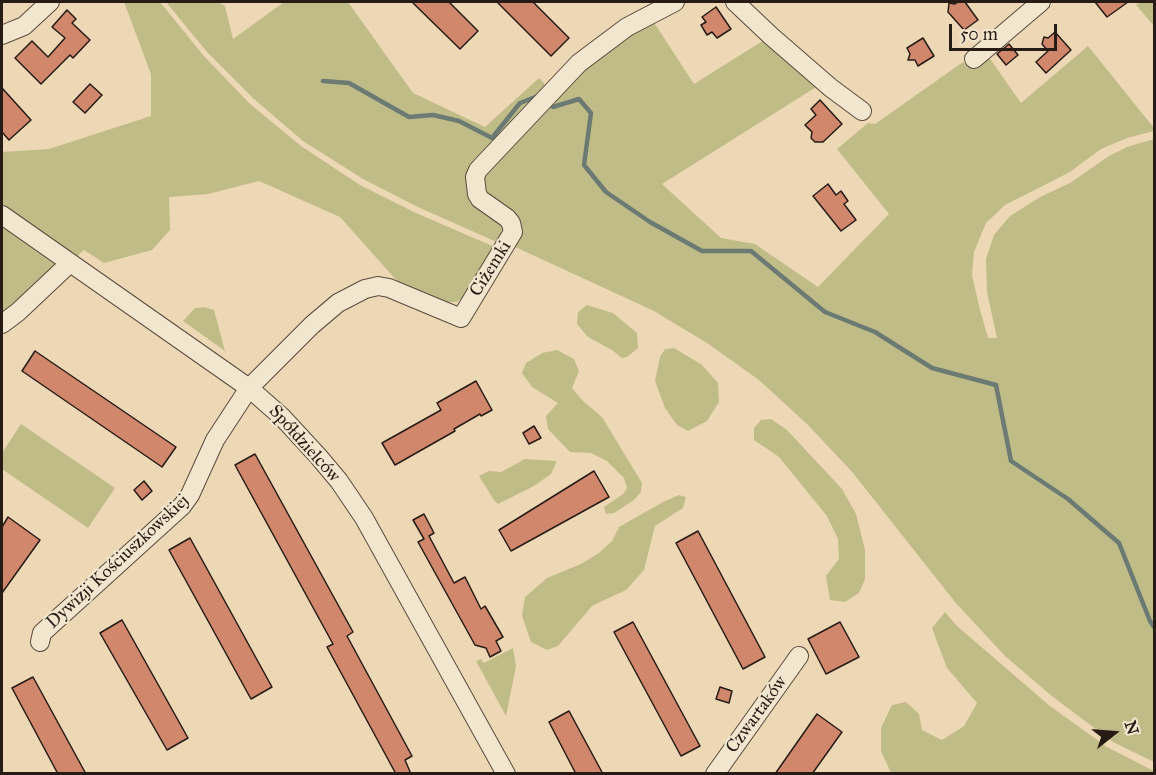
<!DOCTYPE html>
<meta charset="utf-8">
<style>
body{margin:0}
#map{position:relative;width:1156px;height:775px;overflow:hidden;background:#edd8b5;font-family:"IM FELL Great Primer",serif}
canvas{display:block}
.frame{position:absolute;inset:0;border:3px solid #271c15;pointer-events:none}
.north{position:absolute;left:1084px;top:703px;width:60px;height:60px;-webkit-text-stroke:4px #f3e6cf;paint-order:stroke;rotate:73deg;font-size:16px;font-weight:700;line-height:24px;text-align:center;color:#271c15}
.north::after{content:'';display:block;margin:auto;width:21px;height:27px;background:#271c15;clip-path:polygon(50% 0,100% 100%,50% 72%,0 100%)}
.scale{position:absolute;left:949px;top:24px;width:108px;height:27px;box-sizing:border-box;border:3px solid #271c15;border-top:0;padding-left:8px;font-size:18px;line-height:21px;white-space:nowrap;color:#271c15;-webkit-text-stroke:4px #f3e6cf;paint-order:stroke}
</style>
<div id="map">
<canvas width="1156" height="775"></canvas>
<div class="frame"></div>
<div class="north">N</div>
<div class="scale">50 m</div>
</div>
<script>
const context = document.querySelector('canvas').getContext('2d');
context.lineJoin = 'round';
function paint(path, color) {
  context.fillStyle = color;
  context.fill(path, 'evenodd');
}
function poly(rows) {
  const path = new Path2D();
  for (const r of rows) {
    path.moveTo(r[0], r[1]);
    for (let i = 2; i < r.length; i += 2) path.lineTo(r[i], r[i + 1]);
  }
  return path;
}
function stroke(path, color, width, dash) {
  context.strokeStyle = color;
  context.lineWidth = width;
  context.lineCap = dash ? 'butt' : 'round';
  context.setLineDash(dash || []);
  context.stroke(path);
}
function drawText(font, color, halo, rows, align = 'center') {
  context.font = font + ' "IM FELL Great Primer",serif';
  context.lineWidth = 4.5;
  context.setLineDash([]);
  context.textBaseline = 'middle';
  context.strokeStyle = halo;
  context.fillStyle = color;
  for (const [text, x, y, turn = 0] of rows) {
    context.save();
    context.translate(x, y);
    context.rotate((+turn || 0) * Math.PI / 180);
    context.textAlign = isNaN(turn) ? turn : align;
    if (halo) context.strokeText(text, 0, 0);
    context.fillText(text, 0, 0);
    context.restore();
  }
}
const green = poly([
 [124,2,160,2,203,55,249,103,301,146,360,185,416,213,497,248,465,297,456,302,447,302,398,282,340,217,259,181,208,194,169,197,170,230,152,250,104,263,84,250,18,312,2,324,2,152,49,149,151,116,151,74],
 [166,2,218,2,225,6,233,39,284,2,348,2,413,93,485,127,539,78,544,83,546,92,470,177,506,227,501,244,418,207,363,179,303,141,254,99,207,52],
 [1140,2,1154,2,1154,26,1136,5],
 [651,18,694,84,769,37,821,84,662,184,721,238,755,244,818,287,889,214,837,149,868,123,875,124,963,62,968,67,986,53,1021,103,1088,46,1154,128,1154,131,1127,138,1101,149,1070,172,1005,205,986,223,974,252,972,275,979,306,988,338,997,338,987,292,986,259,994,235,1010,216,1040,197,1070,183,1109,156,1127,147,1154,139,1154,762,1113,742,1053,697,1005,656,955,602,853,473,808,425,759,380,707,343,654,311,513,246,521,237,522,229,518,219,504,210,482,189,484,171,563,86],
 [587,305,613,313,637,333,638,348,627,357,622,358,612,350,588,337,577,324,578,312],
 [204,307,214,310,225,351,183,321,195,308],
 [674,348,702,365,718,383,719,402,707,421,688,431,677,425,665,408,655,381,660,357,665,349],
 [557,350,574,359,579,371,572,388,583,401,602,417,642,483,641,492,634,500,614,513,606,514,604,507,623,494,627,488,624,478,607,461,591,453,570,452,548,429,546,416,558,403,532,387,522,373,526,363,542,353],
 [771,419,787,430,842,489,856,514,865,550,865,579,859,593,845,602,830,600,826,576,839,559,838,539,827,516,779,457,754,440,754,428,761,420],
 [21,424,115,488,88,528,2,469,2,453],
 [525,459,556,461,556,463,551,474,534,486,498,504,494,500,479,476,489,471,501,472],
 [679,495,686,497,683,508,655,526,644,570,626,590,592,606,558,646,547,650,531,642,522,616,525,597,547,578,581,564,599,553,612,541,619,527,663,502],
 [945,612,957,626,1050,706,1107,747,1154,771,1154,773,891,773,881,751,881,728,892,705,906,702,919,714,922,730,942,740,964,726,977,703,947,668,932,628],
 [513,648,516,666,506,716,476,661,481,659,484,663]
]);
const stream = poly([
 [323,81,349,83,409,117,433,115,459,121,492,138,520,103,538,96,540,97],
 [546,102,553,107,579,99,591,113,584,165,606,192,650,222,702,251,751,251,825,312,875,332,932,368,996,385,1011,461,1068,499,1119,543,1150,621,1154,627]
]);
const building = poly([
 [412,2,449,2,478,31,460,49,412,2],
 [497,2,533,2,569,38,551,56,497,2],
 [958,2,965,2,978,20,964,30,948,12,949,3,955,4,958,2],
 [1095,2,1128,2,1107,17,1095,2],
 [716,7,731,29,717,38,712,32,707,35,701,25,706,22,702,17,716,7],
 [67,10,76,19,72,23,90,40,73,58,70,55,41,84,15,58,32,41,48,57,65,38,52,27,67,10],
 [1055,32,1071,50,1046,73,1036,62,1048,51,1042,44,1044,37,1048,38,1055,32],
 [923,38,934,56,918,66,915,60,908,60,910,54,907,48,923,38],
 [1009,44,1018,55,1006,65,997,54,1009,44],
 [90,84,102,95,85,113,73,102,90,84],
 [2,88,31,120,9,140,2,132,2,88],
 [820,100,842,124,823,142,815,142,811,138,812,132,805,125,816,115,811,109,820,100],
 [828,184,836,195,841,191,848,201,844,204,856,220,841,231,813,196,828,184],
 [35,351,176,447,162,467,22,371,35,351],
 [476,381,492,410,481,416,480,414,454,429,455,431,395,465,382,443,441,410,437,403,476,381],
 [534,426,541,438,529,444,523,433,534,426],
 [255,454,353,632,347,636,412,756,405,760,411,774,396,774,327,647,333,644,235,465,255,454],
 [594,471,609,497,511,551,499,530,594,471],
 [144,481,152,491,142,500,134,490,144,481],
 [424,514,434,533,429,536,454,583,465,577,481,609,485,606,503,637,496,641,501,651,490,657,486,648,475,645,418,542,424,539,413,520,424,514],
 [8,517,40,540,2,593,2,527,8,517],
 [698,531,765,657,743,669,676,543,698,531],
 [190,538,272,687,251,699,169,550,190,538],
 [122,620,188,738,167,750,100,633,122,620],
 [633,622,700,746,681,756,614,632,633,622],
 [840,622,859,657,826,674,808,639,840,622],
 [33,677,86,774,58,774,12,688,33,677],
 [720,687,732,691,729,703,716,699,720,687],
 [569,711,603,774,576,774,549,722,569,711],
 [817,714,842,732,812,774,775,774,817,714]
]);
const minor = poly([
 [735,2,771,36,831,88,862,111],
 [2,35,24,26,50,2],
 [974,59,1041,2],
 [2,215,249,388,282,417,318,456,339,481,364,518,506,774],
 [2,324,18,312,70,263],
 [40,642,42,633,182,506,190,495,215,440,249,388,312,325,338,303,365,289,378,286,389,288,461,318,513,232,511,223,507,218,480,199,477,194,475,177,478,170,579,63,627,27,675,2],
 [715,774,799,656]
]);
const streetNames = [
 ["Ciżemki",491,269,-58],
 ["Spółdzielców",304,444,48],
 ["Dywizji Kościuszkowskiej",118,562,-43],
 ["Czwartaków",757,715,-54]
];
paint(green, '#c0bc88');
stroke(stream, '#6c7a74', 4.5);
paint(building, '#d0876c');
stroke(building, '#271c15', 1.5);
stroke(minor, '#584b3d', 20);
stroke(minor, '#f3e6cf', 18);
drawText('18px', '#271c15', '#f3e6cf', streetNames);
</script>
